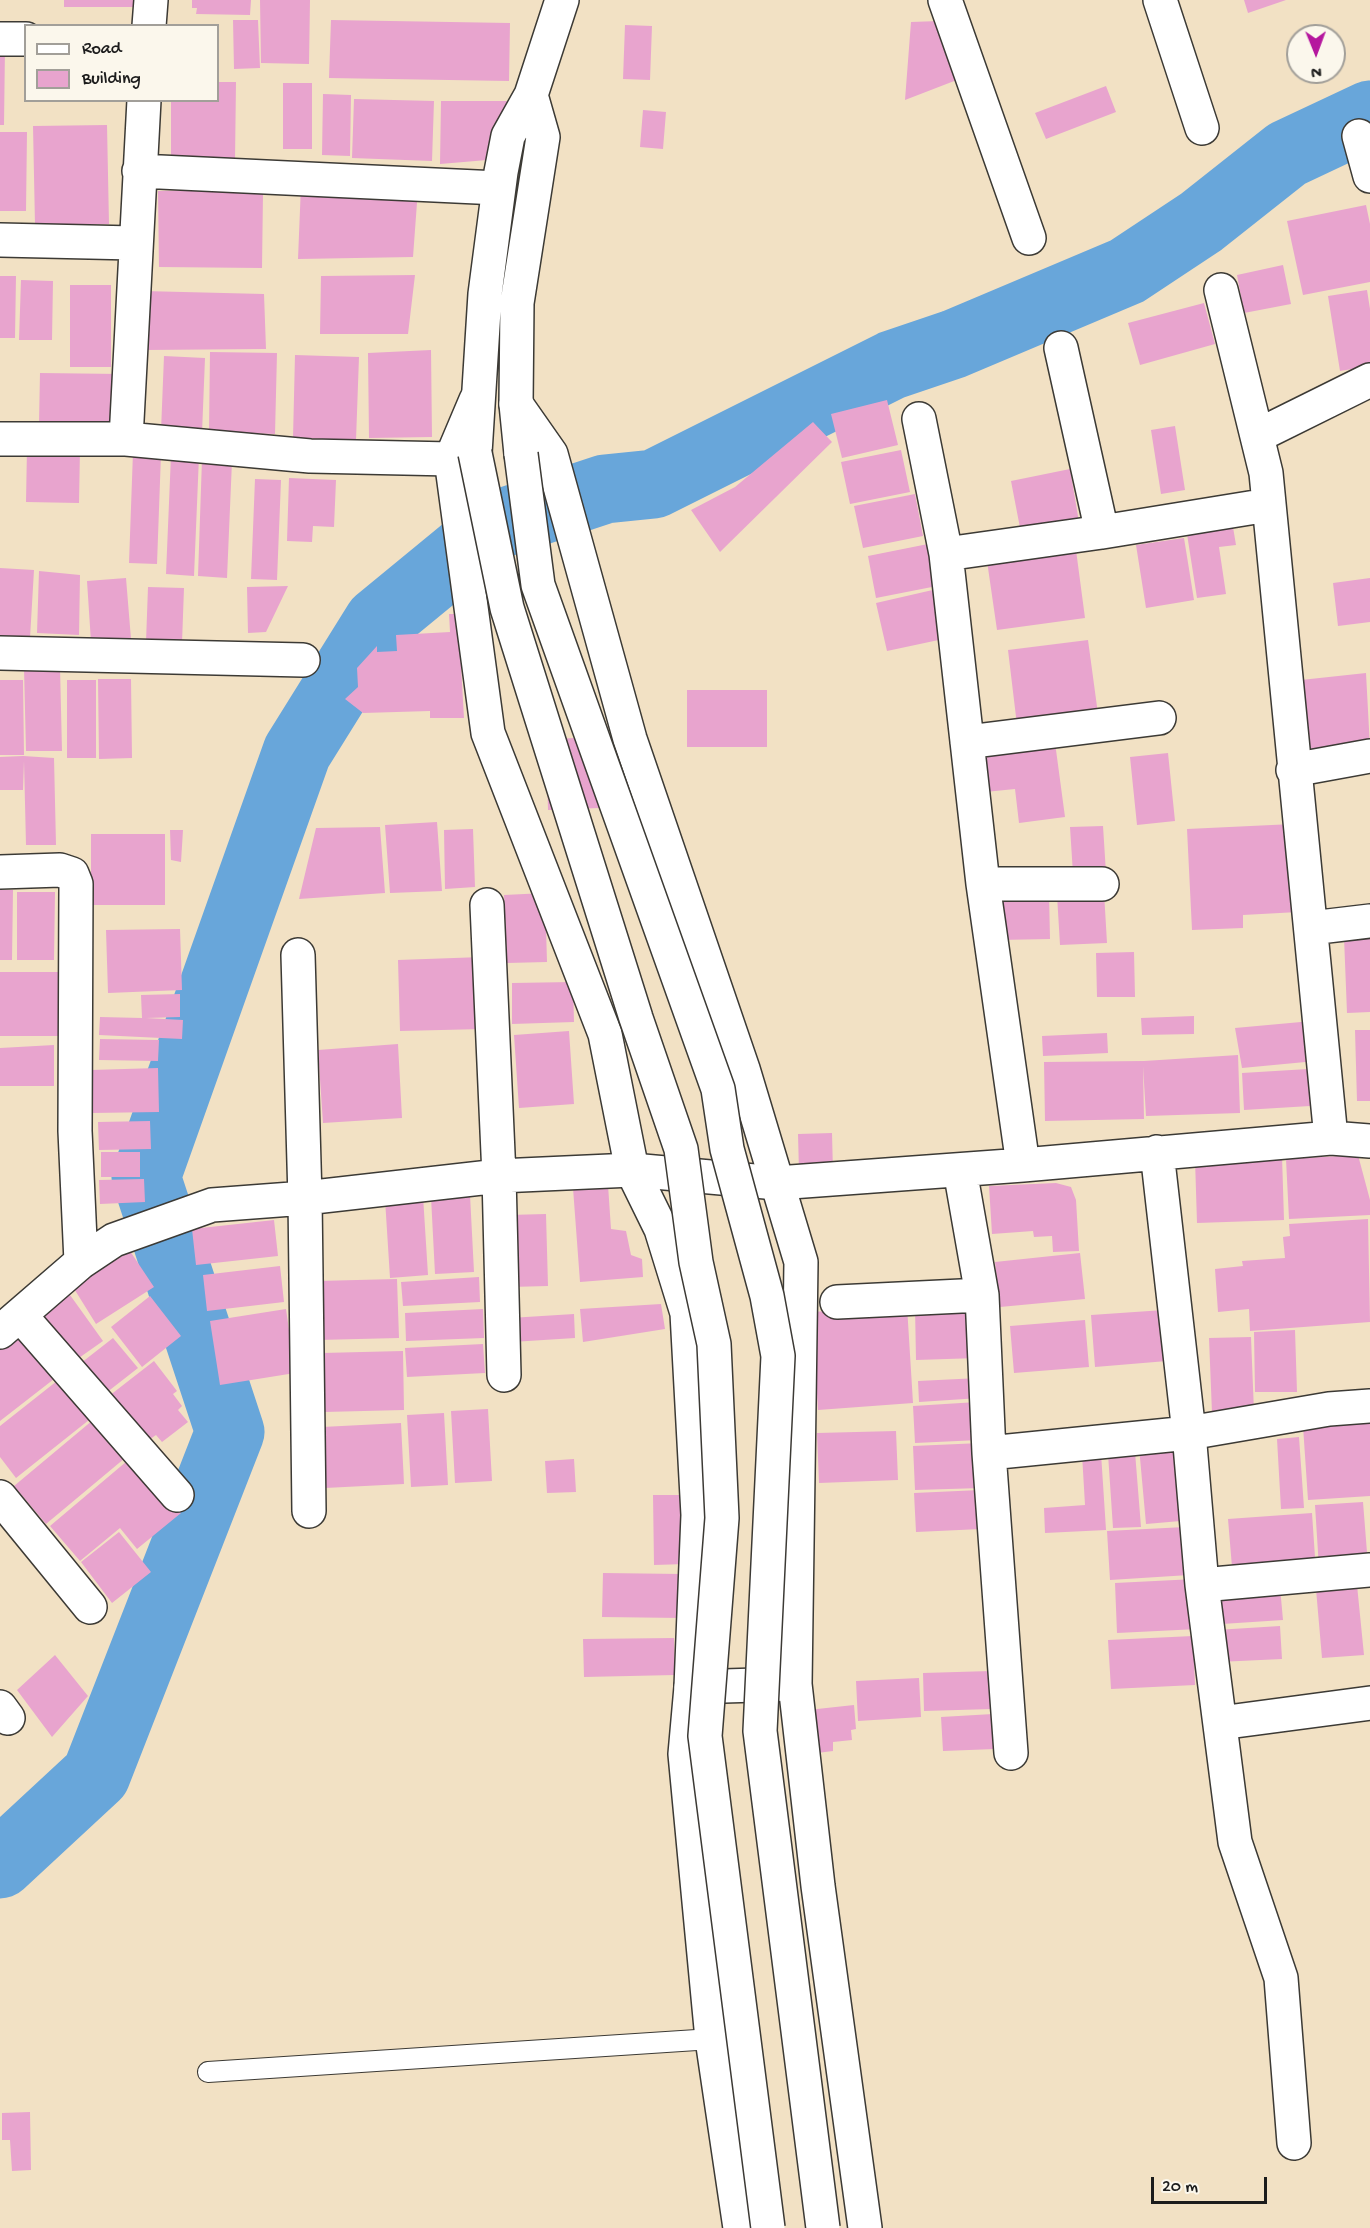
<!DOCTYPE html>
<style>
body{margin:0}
#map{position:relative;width:1370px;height:2228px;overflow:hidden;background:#f2e1c4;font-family:"Gochi Hand",sans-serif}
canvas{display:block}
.legend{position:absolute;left:24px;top:24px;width:195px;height:78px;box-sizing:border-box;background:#fbf7ec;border:2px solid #a29f99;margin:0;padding:8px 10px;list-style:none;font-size:18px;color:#1c1c1c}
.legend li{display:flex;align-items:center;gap:12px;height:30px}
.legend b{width:30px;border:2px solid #a29f99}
.north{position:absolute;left:1286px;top:24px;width:60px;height:60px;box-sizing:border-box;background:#fbf7ec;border:2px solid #a29f99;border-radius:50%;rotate:179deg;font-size:16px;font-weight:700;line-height:24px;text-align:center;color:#1c1c1c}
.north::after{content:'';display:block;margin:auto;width:21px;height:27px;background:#b5179e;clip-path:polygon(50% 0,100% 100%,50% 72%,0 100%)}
.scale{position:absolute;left:1151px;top:2177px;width:116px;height:27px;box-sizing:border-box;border:3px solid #1c1c1c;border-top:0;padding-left:8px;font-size:18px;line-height:21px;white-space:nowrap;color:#1c1c1c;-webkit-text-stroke:4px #fbf7ec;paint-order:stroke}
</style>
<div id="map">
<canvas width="1370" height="2228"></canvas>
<ul class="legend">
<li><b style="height:8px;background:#fff"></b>Road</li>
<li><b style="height:16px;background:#e8a4ce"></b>Building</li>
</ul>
<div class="north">N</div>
<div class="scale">20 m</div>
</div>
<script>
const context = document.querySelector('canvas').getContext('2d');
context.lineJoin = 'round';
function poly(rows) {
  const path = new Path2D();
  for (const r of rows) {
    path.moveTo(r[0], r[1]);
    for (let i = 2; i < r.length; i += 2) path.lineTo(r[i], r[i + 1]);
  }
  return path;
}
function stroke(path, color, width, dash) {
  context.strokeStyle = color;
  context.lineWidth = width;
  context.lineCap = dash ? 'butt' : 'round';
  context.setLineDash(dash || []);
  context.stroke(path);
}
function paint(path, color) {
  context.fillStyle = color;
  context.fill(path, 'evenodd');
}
const river = poly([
 [0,1864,96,1775,230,1432,146,1177,297,752,378,622,496,525,605,489,654,484,892,365,954,344,1127,271,1201,222,1287,154,1370,115]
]);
const building = poly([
 [64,0,144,0,144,7,64,7],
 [192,0,251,0,250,15,196,14,197,8,192,8],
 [260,0,310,0,309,64,261,63],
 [1244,0,1286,0,1248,13],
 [233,20,258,20,260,68,234,69],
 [331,20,510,23,509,81,329,78],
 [939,21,962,78,905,100,911,22],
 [625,25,652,26,650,80,623,79],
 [0,46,5,47,4,125,0,125],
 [218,82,236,82,235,160,171,159,171,100,218,100],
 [283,83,312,83,312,149,283,149],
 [1106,86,1116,112,1046,139,1035,113],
 [323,94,351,95,350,156,322,155],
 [354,99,434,101,432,161,352,158],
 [441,101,507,101,499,159,440,164],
 [643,110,666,112,663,149,640,147],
 [107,125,109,224,35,225,33,126],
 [0,132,27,132,26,211,0,211],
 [301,185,418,189,413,257,298,259],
 [201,190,263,193,262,268,159,267,158,191],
 [1366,205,1370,224,1370,282,1303,295,1287,221],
 [1283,265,1291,304,1244,313,1237,275],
 [415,275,408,334,320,334,321,276],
 [0,276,16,276,15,338,0,338],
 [21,280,53,281,52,340,19,340],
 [70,285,111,285,111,367,70,367],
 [1367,290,1370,309,1370,366,1340,371,1328,296],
 [143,291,264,294,266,349,145,350],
 [1204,303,1215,344,1140,365,1128,323],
 [431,350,432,437,369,438,368,353],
 [210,352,277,353,275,434,209,432],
 [295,355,359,357,356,440,293,438],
 [164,356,205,358,202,433,161,431],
 [40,373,121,374,119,426,39,424],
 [887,400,898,445,842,458,831,414],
 [813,422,832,442,720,552,691,510,735,487],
 [1175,426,1185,490,1161,494,1151,430],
 [27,448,80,449,79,503,26,502],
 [901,450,910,492,850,504,841,462],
 [133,452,161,454,157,564,129,563],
 [171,455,199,456,194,576,166,574],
 [202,459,232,461,227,578,198,576],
 [1070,469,1079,522,1021,533,1011,481],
 [289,478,336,480,334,527,313,526,312,542,287,541],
 [255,479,281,480,277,580,251,579],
 [915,494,923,536,863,548,854,506],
 [1233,527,1236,545,1219,547,1226,594,1197,598,1187,534],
 [1184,538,1194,600,1146,608,1136,545],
 [928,544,937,586,876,598,868,556],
 [1076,550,1085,618,997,630,987,561],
 [0,568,34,570,30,638,0,636],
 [39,571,80,575,79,635,37,633],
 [126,578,131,639,91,642,87,581],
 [1370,578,1370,622,1338,626,1333,583],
 [288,586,266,632,248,633,247,587],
 [148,587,184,588,182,643,146,642],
 [937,589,948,638,887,651,876,603],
 [449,614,458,614,464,718,430,718,430,711,363,713,345,699,358,687,357,668,377,646,377,652,397,651,396,635,450,632],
 [1088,640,1098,714,1017,725,1008,650],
 [60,667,62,751,26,751,24,668],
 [1366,673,1370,748,1309,754,1301,680],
 [98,679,131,679,132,758,99,759],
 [0,680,23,680,24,755,0,755],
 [67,680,96,680,96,758,67,758],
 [687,690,767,690,767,747,687,747],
 [1054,735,1065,817,1019,823,1015,789,985,792,979,745],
 [607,737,624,807,548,810,546,739],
 [1168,753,1175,821,1137,825,1130,757],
 [23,756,54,758,56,845,26,845,24,761,23,790,0,790,0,757],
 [437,822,442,891,390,893,385,825],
 [1293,824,1298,912,1243,915,1243,928,1192,930,1187,829],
 [1103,826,1106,873,1073,874,1070,827],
 [380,827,385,893,299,899,316,828],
 [473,829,475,887,445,889,444,830],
 [170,830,183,830,181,862,171,860],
 [91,834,165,834,165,905,91,905],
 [0,890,13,890,12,960,0,960],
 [17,892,55,892,54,960,17,960],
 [1104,892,1107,943,1060,945,1057,895],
 [545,893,547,962,507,963,504,895],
 [1049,893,1050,939,999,940,998,894],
 [180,929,182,990,108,993,106,930],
 [1370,934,1370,1012,1347,1013,1344,937],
 [1134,952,1135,997,1097,997,1096,953],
 [482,957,483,1029,400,1031,398,960],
 [0,972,60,972,60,1036,0,1036],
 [573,982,574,1022,512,1024,512,983],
 [180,994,180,1017,146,1018,183,1020,182,1039,99,1035,100,1017,142,1018,141,995],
 [1194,1016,1194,1034,1142,1035,1141,1018],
 [1312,1021,1316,1061,1242,1068,1235,1028],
 [1355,1030,1370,1030,1370,1101,1357,1101],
 [569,1031,574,1104,519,1108,514,1035],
 [1107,1033,1108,1053,1043,1056,1042,1036],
 [100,1039,159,1040,158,1061,99,1060],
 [398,1044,402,1118,323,1123,318,1050],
 [54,1045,54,1086,0,1086,0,1048],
 [1238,1055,1240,1113,1146,1116,1143,1066,1144,1119,1045,1121,1044,1062,1144,1061],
 [158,1068,159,1112,92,1113,91,1070],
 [1308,1069,1310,1106,1244,1110,1242,1073],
 [150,1121,151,1149,99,1150,98,1122],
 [832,1133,833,1172,799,1172,798,1134],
 [101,1152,140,1152,140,1177,101,1177],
 [1358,1155,1370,1200,1370,1215,1289,1219,1286,1159],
 [1282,1156,1284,1220,1197,1223,1195,1159],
 [144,1179,145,1202,100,1204,99,1180],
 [1056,1183,1071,1187,1076,1200,1079,1251,1053,1252,1052,1236,1034,1237,1033,1231,992,1234,989,1186],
 [608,1185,611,1229,626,1231,631,1255,642,1259,643,1277,580,1282,573,1188],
 [470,1195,474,1272,435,1274,431,1197],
 [423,1196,428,1275,390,1278,385,1199],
 [546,1214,548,1286,510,1287,508,1215],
 [1368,1219,1370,1322,1250,1331,1249,1309,1218,1312,1215,1269,1243,1266,1242,1261,1285,1258,1283,1237,1290,1236,1289,1224],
 [274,1220,278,1256,196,1265,192,1229],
 [130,1251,154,1287,96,1324,73,1287],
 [1080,1253,1085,1299,1000,1307,995,1262],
 [280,1266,284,1302,207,1311,203,1275],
 [479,1277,480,1302,403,1306,401,1282],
 [397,1279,399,1338,318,1340,317,1281],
 [70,1295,103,1341,76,1360,43,1314],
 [150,1296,181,1336,142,1367,111,1327],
 [661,1304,665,1329,583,1342,580,1309],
 [907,1306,913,1403,818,1410,812,1312],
 [977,1306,978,1358,916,1360,915,1307],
 [286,1309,295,1373,220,1385,210,1321],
 [483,1309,484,1338,406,1341,405,1313],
 [1164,1310,1167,1361,1095,1367,1091,1315],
 [574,1314,575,1338,512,1342,510,1318],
 [1085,1320,1089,1367,1014,1373,1010,1326],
 [1295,1330,1297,1392,1255,1392,1254,1332],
 [17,1332,54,1379,0,1421,0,1346],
 [1251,1337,1254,1412,1212,1413,1209,1338],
 [113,1338,138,1368,106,1393,81,1363],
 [483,1344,485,1373,407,1377,405,1348],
 [403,1351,404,1410,324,1412,322,1353],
 [154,1361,177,1391,173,1394,182,1406,178,1410,188,1422,162,1442,156,1435,146,1442,109,1396],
 [62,1377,94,1416,16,1478,0,1457,0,1426],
 [979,1378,980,1398,919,1402,918,1381],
 [977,1402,979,1440,915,1443,913,1406],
 [488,1409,492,1481,455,1483,451,1411],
 [444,1413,448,1485,411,1487,407,1415],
 [99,1415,131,1453,46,1524,14,1486],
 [1370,1422,1370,1496,1308,1500,1303,1426],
 [401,1423,404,1484,325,1488,322,1427],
 [896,1431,898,1480,819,1483,817,1433],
 [1299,1437,1304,1508,1281,1509,1277,1439],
 [981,1443,982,1488,915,1490,913,1446],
 [1185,1443,1192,1520,1146,1524,1139,1447],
 [1135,1452,1141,1527,1113,1528,1108,1454],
 [1101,1453,1106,1530,1045,1533,1044,1508,1085,1505,1082,1454],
 [133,1456,181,1513,137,1549,120,1528,80,1561,50,1526],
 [574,1459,576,1492,547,1493,545,1461],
 [980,1490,981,1529,916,1532,914,1493],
 [653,1495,684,1495,686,1564,654,1565],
 [1363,1502,1368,1565,1319,1568,1315,1505],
 [1312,1513,1316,1572,1233,1579,1228,1519],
 [1185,1527,1189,1575,1110,1580,1107,1531],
 [119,1532,151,1572,112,1603,81,1562],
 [603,1573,682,1574,682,1618,602,1617],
 [1195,1579,1198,1629,1117,1633,1115,1583],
 [1357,1585,1364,1655,1322,1658,1316,1589],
 [1280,1587,1283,1620,1222,1624,1219,1592],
 [1280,1626,1282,1659,1218,1662,1216,1630],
 [1193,1636,1195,1685,1111,1689,1108,1640],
 [674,1638,675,1675,584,1677,583,1639],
 [55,1655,88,1696,52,1737,17,1690],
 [991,1671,992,1709,924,1711,923,1673],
 [919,1678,921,1717,858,1721,856,1681],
 [854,1705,856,1729,851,1730,852,1740,833,1742,833,1751,817,1753,808,1710],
 [993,1714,995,1749,943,1751,941,1717],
 [30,2112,31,2170,12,2171,10,2140,2,2140,2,2113]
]);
const service = poly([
 [208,2072,712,2039]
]);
const minor = poly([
 [945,0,1029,238],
 [1160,0,1202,128],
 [149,26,151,0],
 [0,39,26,39],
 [1359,136,1370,176],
 [139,171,498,188],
 [0,240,134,243],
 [1221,290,1266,473,1331,1138],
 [1061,348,1102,532,1268,505],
 [919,419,946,554,983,884,1023,1165],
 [1259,435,1370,380],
 [0,439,126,439,310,456,451,459],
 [126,439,144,100],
 [946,554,1102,532],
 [0,653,303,660],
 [967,742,1159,718],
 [1293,770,1370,756],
 [0,872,60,870,72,874,76,884,75,1131,81,1262],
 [983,884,1102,884],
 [487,905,499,1176,504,1375],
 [1311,928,1370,921],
 [298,955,305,1198,309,1511],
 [1157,1152,1189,1433,1202,1585,1235,1842,1281,1978,1294,2143],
 [960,1170,982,1295,989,1453,1011,1753],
 [837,1302,982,1295],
 [20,1315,177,1495],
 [0,1332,81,1262,114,1240,212,1205,305,1198,499,1176,632,1170,777,1183,1023,1165,1331,1138,1370,1141],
 [989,1453,1189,1433,1329,1409,1370,1406],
 [0,1497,90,1607],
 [1202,1585,1370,1570],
 [691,1687,790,1684],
 [0,1707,8,1718],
 [1220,1723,1370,1703]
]);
const tertiary = poly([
 [476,400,451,459,488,733,605,1034,632,1170,661,1229,687,1313,698,1515,691,1687,685,1754,712,2039,740,2228],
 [516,404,551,454,630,739,743,1069,801,1262,795,1684,818,1886,865,2228]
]);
const secondary = poly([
 [475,453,485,294,501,172,508,136,531,95,562,0],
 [521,454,516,404,517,303,543,137,531,95]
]);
const secondaryBridge = poly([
 [475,453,507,608,636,1018,681,1149,696,1262,714,1344,722,1518,705,1736,768,2228],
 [521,454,538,585,718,1089,727,1149,767,1296,778,1356,760,1731,823,2228]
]);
stroke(river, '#68a6da', 69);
paint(building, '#e8a4ce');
stroke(service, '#3c3a35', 22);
stroke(minor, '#3c3a35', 36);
stroke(tertiary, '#3c3a35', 36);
stroke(secondary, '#3c3a35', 36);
stroke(service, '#fff', 20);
stroke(minor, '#fff', 33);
stroke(tertiary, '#fff', 33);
stroke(secondary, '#fff', 33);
stroke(secondaryBridge, '#3c3a35', 36, []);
stroke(secondaryBridge, '#fff', 33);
</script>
